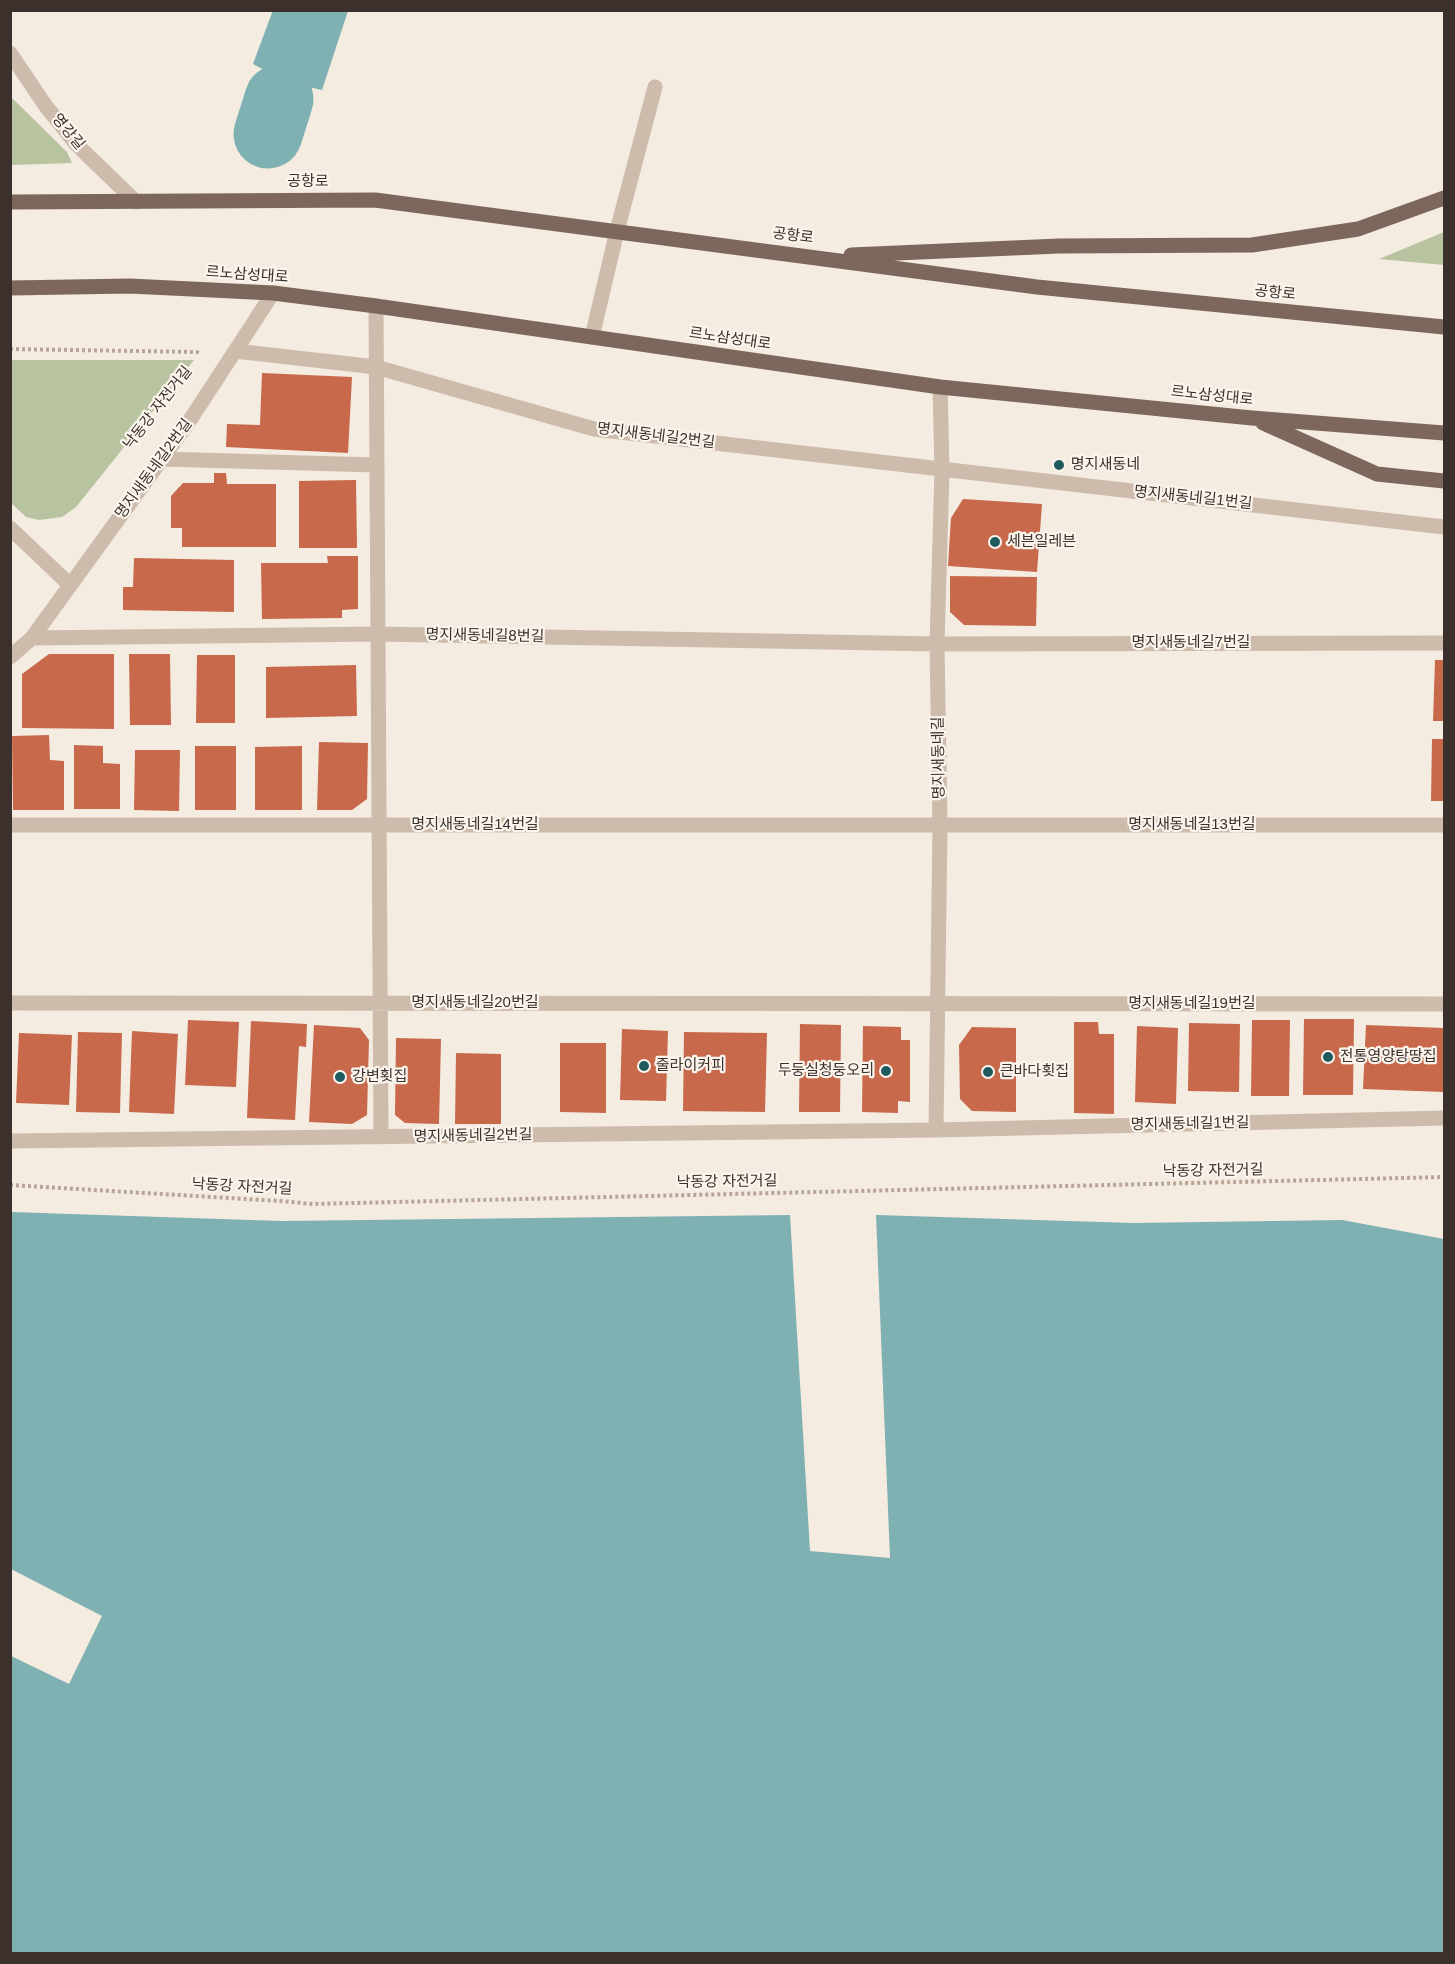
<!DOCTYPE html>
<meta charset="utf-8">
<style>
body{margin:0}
#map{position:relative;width:1455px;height:1964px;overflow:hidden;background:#f4ebe1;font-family:Helvetica,sans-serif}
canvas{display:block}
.frame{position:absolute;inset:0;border:12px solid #3b302b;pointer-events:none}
</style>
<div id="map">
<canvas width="1455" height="1964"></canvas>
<div class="frame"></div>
</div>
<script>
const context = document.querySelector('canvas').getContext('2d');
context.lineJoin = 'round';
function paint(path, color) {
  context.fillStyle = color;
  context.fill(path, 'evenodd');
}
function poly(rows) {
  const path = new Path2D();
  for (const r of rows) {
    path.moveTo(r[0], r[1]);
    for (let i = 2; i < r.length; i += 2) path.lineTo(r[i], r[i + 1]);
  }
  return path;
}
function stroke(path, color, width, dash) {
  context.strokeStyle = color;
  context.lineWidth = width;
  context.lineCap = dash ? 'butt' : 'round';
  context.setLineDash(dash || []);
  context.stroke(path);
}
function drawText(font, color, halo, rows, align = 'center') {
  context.font = font + ' Helvetica,"Noto Sans KR",sans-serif';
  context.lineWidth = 4.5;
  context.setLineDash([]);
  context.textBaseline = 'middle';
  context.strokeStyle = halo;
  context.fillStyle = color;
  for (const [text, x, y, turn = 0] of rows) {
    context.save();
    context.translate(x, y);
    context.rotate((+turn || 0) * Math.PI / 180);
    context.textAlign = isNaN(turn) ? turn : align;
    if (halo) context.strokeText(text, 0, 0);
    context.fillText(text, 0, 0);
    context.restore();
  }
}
const green = poly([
 [11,97,67,152,72,163,11,165],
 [1444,232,1444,265,1379,259],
 [11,360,194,360,76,507,62,517,39,520,26,517,11,503]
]);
const water = poly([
 [273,10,348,11,322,90,287,82,253,64],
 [11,1212,281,1221,790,1215,810,1551,890,1558,876,1215,1134,1223,1342,1220,1444,1239,1444,1953,11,1953,11,1656,69,1684,102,1616,11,1569]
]);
const river = poly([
 [268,134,279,99]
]);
const building = poly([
 [262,373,352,377,348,453,226,447,227,424,260,425],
 [214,473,226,473,227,484,276,484,276,547,182,547,182,528,171,528,171,496,183,483,214,483],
 [356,480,357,548,299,548,299,481],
 [963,499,1042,504,1037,572,948,566,951,518],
 [327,556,358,556,358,609,342,610,342,618,262,619,261,563,328,563],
 [134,558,234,560,234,612,123,610,123,587,133,587],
 [950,576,1037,577,1036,626,964,625,950,612],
 [49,654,114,654,114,729,22,728,22,674],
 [129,654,170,654,171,725,130,725],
 [197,655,235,655,235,723,196,723],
 [1435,660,1444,660,1444,721,1433,721],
 [356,665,357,716,266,718,266,667],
 [49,735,50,760,64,761,64,810,13,810,12,736],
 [1432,739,1444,739,1444,801,1431,801],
 [319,742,368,743,367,799,352,810,317,810],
 [74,745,103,746,103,763,120,764,120,809,74,809],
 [195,746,236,746,236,810,195,810],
 [302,746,302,810,255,810,255,747],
 [135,750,180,750,179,811,134,810],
 [1304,1019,1354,1019,1353,1095,1303,1095],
 [188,1020,239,1022,236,1087,185,1085],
 [1252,1020,1290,1020,1289,1096,1251,1096],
 [251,1021,307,1024,306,1047,299,1046,295,1120,247,1118],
 [1074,1022,1098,1022,1099,1034,1114,1034,1114,1114,1074,1113],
 [1189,1023,1240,1024,1239,1092,1188,1091],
 [800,1024,841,1025,840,1112,799,1112],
 [314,1025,360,1028,369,1040,367,1115,352,1124,309,1122],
 [1366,1025,1444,1028,1444,1092,1363,1089],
 [863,1026,901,1027,901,1040,910,1040,910,1102,898,1101,898,1113,862,1112],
 [1137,1026,1178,1028,1176,1104,1135,1102],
 [972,1027,1016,1028,1016,1112,972,1111,960,1099,959,1045],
 [622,1029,668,1031,666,1101,620,1100],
 [132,1031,178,1034,174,1114,129,1112],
 [78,1032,122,1033,120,1113,76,1112],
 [684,1032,767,1033,765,1112,683,1111],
 [19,1033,72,1035,69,1105,16,1103],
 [396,1038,441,1039,439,1124,405,1123,395,1115],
 [560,1043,606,1043,606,1113,560,1112],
 [456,1053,501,1054,501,1124,455,1124]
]);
const path = poly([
 [10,349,197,352,201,355],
 [10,1185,280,1201,313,1204,1444,1177]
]);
const minor = poly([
 [10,53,45,105,76,144,136,202],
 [376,306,381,1137],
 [592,337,617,231,655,87],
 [235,351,376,367,594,429,1444,527],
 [161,459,377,465],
 [10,528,69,584],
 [32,638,377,634,937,644,1444,643],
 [10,657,32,638,190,420,273,293],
 [10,825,1444,825],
 [10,1003,1444,1004],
 [936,1130,940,825,937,644,942,470,940,387],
 [10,1141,936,1130,1444,1118]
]);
const major = poly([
 [10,202,375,200,1037,287,1444,327],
 [851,255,1059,246,1252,245,1358,229,1444,198],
 [10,288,130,286,273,293,376,306,940,387,1252,418,1444,433],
 [1263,423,1377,474,1444,481]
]);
const markers = [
 [1059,465,6,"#1f5a5e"],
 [995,542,6,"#1f5a5e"],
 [1328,1057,6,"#1f5a5e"],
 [644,1066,6,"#1f5a5e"],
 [886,1071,6,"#1f5a5e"],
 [988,1072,6,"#1f5a5e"],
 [340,1077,6,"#1f5a5e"]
];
const streetNames = [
 ["영강길",68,132,50],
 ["공항로",308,182],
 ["공항로",793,236,7],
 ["르노삼성대로",247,275,4],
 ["공항로",1275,293,6],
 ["르노삼성대로",730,339,8],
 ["르노삼성대로",1212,396,6],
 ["낙동강 자전거길",158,408,-52],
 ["명지새동네길2번길",656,436,7],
 ["명지새동네길2번길",154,469,-54],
 ["명지새동네길1번길",1193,498,6],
 ["명지새동네길8번길",485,636,1],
 ["명지새동네길7번길",1191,643],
 ["명지새동네길",939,758,-91],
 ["명지새동네길14번길",475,825],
 ["명지새동네길13번길",1192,825],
 ["명지새동네길20번길",475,1003],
 ["명지새동네길19번길",1192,1004],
 ["명지새동네길1번길",1190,1124,-1],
 ["명지새동네길2번길",473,1136,-1],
 ["낙동강 자전거길",1213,1171,-1],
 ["낙동강 자전거길",727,1182,-1],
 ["낙동강 자전거길",242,1187,3]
];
const poiNames = [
 ["명지새동네",1071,465],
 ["세븐일레븐",1007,542],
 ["전통영양탕땅집",1340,1057],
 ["줄라이커피",656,1066],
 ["두둥실청둥오리",874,1071,"right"],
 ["큰바다횟집",1000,1072],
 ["강변횟집",352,1077]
];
paint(green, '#b8c4a0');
paint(water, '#7fb0b2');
stroke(river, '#7fb0b2', 69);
paint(building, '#c8694b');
stroke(path, '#b9a596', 4, [3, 3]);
stroke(minor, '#cdbbac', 15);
stroke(major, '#7d675c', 15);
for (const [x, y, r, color] of markers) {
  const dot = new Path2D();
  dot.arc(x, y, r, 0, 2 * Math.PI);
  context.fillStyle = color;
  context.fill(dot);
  stroke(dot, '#fbf5ee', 2);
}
drawText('15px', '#3b302b', '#fbf5ee', streetNames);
drawText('15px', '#3b302b', '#fbf5ee', poiNames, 'left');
</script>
